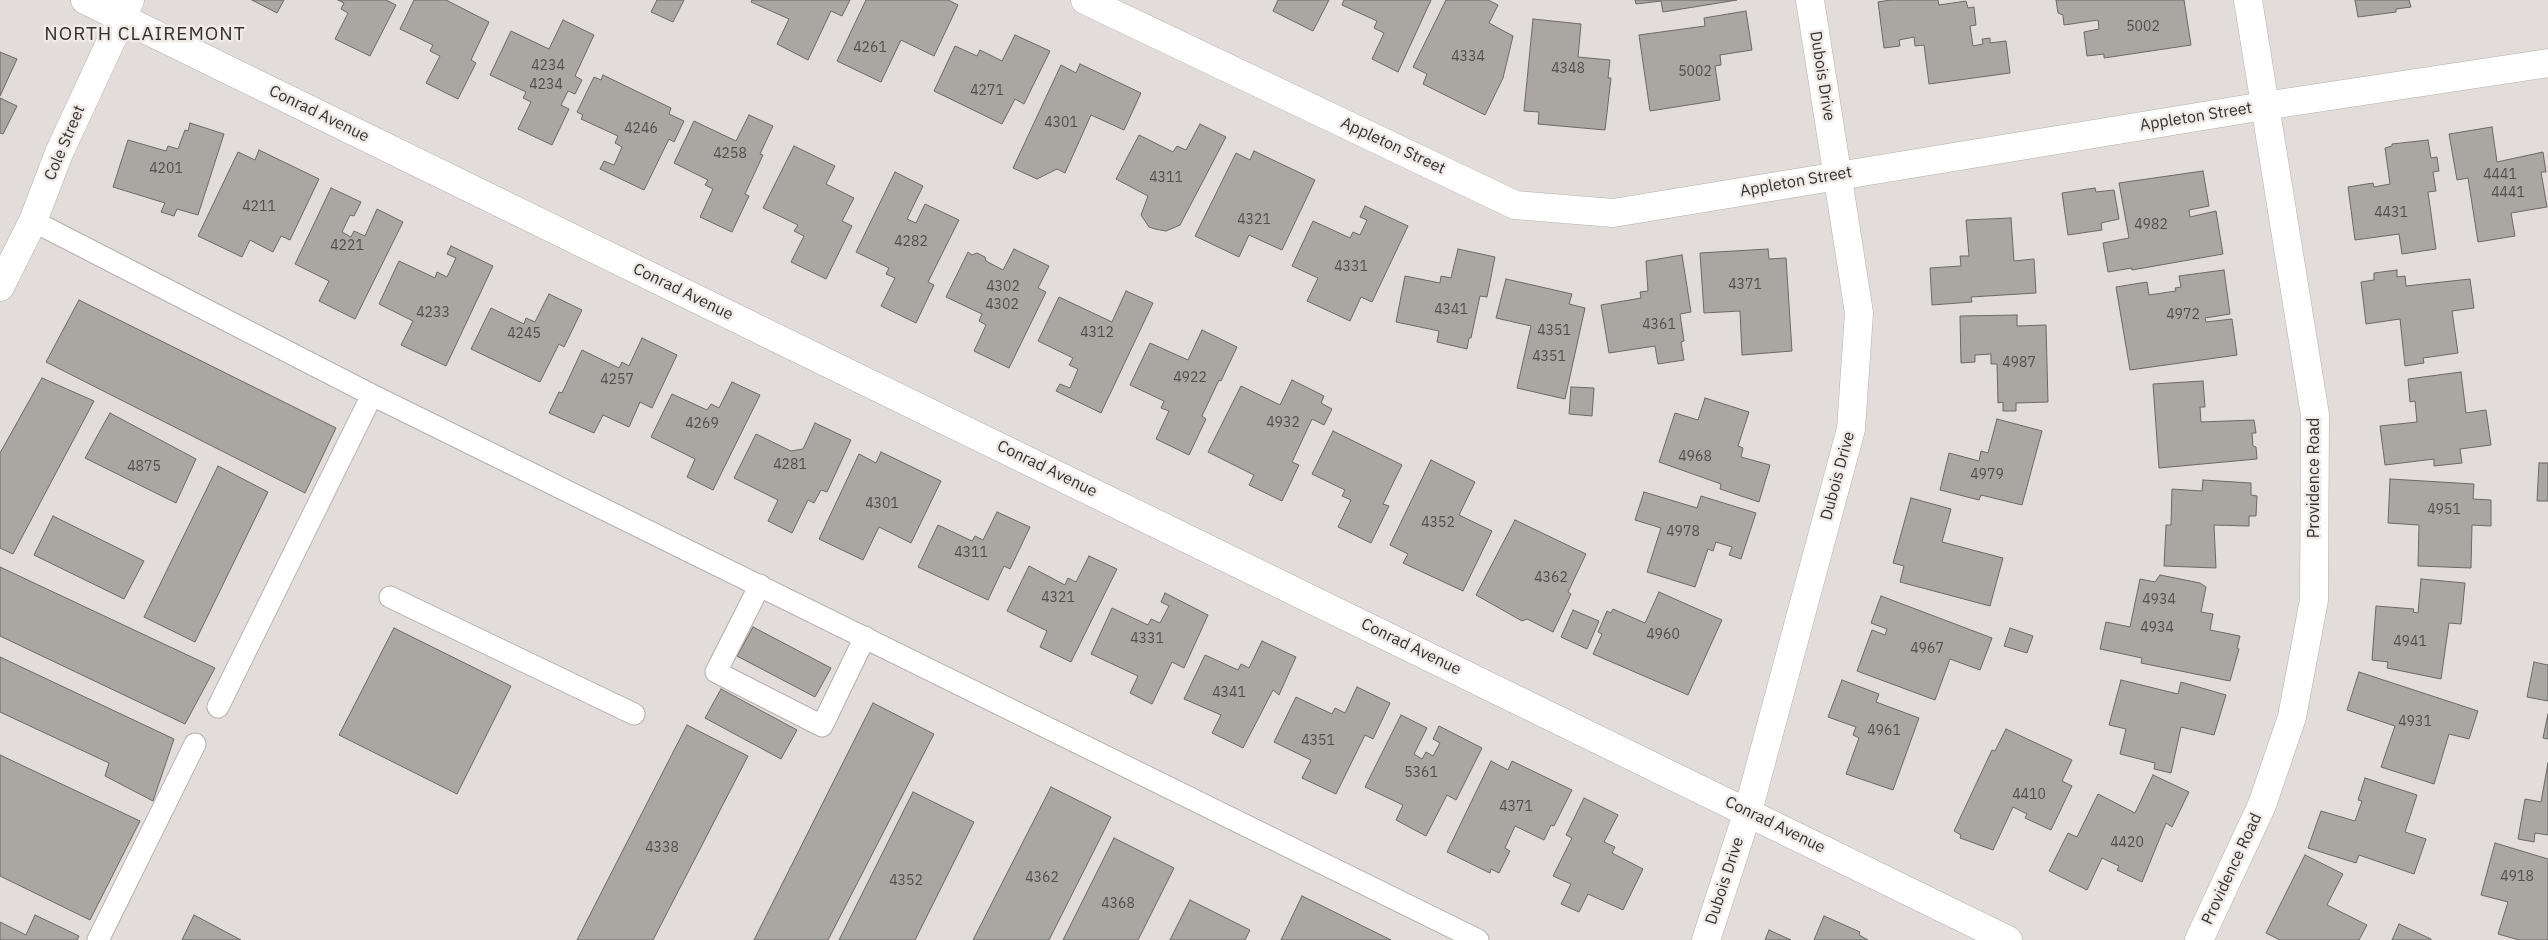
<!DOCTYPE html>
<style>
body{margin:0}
canvas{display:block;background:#e2ddda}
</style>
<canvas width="2548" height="940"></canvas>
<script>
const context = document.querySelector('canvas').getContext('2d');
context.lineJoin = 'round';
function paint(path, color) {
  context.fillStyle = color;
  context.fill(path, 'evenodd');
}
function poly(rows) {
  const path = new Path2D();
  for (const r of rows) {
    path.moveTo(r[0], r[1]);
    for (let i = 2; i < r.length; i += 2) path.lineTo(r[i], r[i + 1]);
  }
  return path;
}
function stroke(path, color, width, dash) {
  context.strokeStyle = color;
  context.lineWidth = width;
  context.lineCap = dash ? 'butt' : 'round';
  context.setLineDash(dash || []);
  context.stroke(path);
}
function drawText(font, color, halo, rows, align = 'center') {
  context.font = font + ' "IBM Plex Sans",sans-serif';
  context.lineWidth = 5;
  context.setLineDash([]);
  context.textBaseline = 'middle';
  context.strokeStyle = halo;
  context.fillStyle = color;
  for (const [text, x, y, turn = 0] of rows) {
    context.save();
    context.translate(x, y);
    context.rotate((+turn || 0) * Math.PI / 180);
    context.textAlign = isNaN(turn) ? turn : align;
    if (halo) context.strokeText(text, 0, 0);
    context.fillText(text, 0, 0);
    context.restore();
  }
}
const building = poly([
 [252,0,284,0,277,13,252,0],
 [338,0,386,0,396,5,370,56,335,39,348,13,341,9,344,3,338,0],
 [414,0,446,0,489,22,471,60,476,63,458,99,426,83,440,56,430,51,433,45,400,29,414,0],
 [657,0,684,0,673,22,651,12,657,0],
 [752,0,850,0,842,16,831,11,808,60,777,44,789,19,751,2,752,0],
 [866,0,948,0,958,5,934,56,901,40,881,82,837,61,866,0],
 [1278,0,1329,0,1313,31,1273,11,1278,0],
 [1344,0,1431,0,1398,72,1372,59,1384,33,1374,28,1377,21,1342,5,1344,0],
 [1446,0,1488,0,1498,5,1489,23,1513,36,1503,78,1485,115,1423,84,1427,74,1413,67,1446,0],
 [1635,0,1737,0,1663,12,1661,1,1636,4,1635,0],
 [1890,0,1938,0,1939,5,1966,1,1968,8,1974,7,1976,25,1970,26,1973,46,1983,44,1982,39,1990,38,1990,43,2006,41,2010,73,1929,84,1924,45,1915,46,1914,37,1899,40,1900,46,1884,48,1878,2,1890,0],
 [2056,0,2184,0,2191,45,2104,58,2104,54,2087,56,2084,32,2099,29,2098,20,2064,25,2063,15,2058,13,2056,0],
 [2355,0,2409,0,2411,7,2396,9,2396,12,2358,17,2355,0],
 [1746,11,1752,50,1720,55,1721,65,1715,66,1720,100,1650,111,1639,35,1705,26,1704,18,1746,11],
 [1533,19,1581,24,1578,57,1610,60,1608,78,1611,78,1605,130,1538,124,1539,112,1524,111,1533,19],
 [563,20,594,35,575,76,582,80,575,94,568,91,561,105,569,109,552,145,518,129,531,102,523,98,526,92,490,75,511,31,549,49,563,20],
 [1015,35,1050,51,1024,104,1015,99,1002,124,934,91,955,46,977,56,980,50,1002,61,1015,35],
 [0,52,17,59,0,96,0,52],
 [1080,64,1141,93,1124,130,1091,115,1065,173,1057,169,1037,179,1013,168,1061,65,1076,73,1080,64],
 [603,75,671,108,669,114,684,121,674,142,669,139,644,190,600,169,604,161,614,165,622,147,615,143,618,136,581,119,583,115,577,112,594,77,601,80,603,75],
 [0,98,17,106,3,134,0,133,0,98],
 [749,115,773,126,760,154,763,155,745,194,749,196,732,232,700,217,713,189,705,185,708,180,674,163,694,121,736,141,749,115],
 [190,123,224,134,198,215,177,209,174,216,161,212,165,203,113,187,128,140,166,151,168,146,178,149,185,130,188,131,190,123],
 [1200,124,1226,137,1180,225,1166,231,1155,229,1149,227,1141,215,1148,196,1116,179,1139,135,1173,152,1177,146,1186,150,1200,124],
 [2492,127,2497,162,2543,152,2546,172,2541,172,2547,207,2511,213,2515,236,2478,242,2468,178,2457,180,2449,134,2492,127],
 [2428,140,2431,158,2437,157,2439,171,2433,172,2436,191,2428,192,2436,249,2402,254,2399,234,2355,240,2348,187,2373,183,2374,187,2390,184,2385,148,2392,146,2392,144,2428,140],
 [794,146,835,166,826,184,854,198,842,221,852,226,826,279,791,262,804,236,794,231,798,225,763,208,794,146],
 [259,150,319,179,290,240,281,236,273,252,250,240,242,257,198,236,238,152,255,160,259,150],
 [1254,151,1315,180,1282,250,1249,235,1239,257,1195,236,1236,153,1250,160,1254,151],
 [2203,171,2209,206,2189,210,2190,217,2216,211,2223,254,2132,270,2132,268,2108,272,2103,243,2129,238,2119,183,2203,171],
 [895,172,923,186,907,219,916,223,925,204,959,220,928,282,934,285,916,323,881,306,895,278,886,274,889,268,856,252,895,172],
 [331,188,361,202,354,216,350,215,342,232,351,237,354,231,365,236,377,209,403,222,355,319,319,301,329,281,295,264,331,188],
 [2095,188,2096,192,2114,190,2119,219,2101,223,2102,230,2068,235,2062,193,2095,188],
 [1365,206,1408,226,1372,302,1361,297,1350,321,1307,301,1318,278,1292,266,1313,221,1350,238,1353,232,1360,235,1367,220,1360,217,1365,206],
 [2011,218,2014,261,2034,259,2036,293,1971,297,1972,302,1932,305,1930,268,1961,266,1960,256,1969,256,1966,220,2011,218],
 [451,246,493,266,446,366,401,345,413,321,379,304,399,261,435,278,437,272,447,277,456,258,447,254,451,246],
 [1014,249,1049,266,1038,288,1046,292,1009,368,974,351,986,325,979,321,982,314,946,297,968,252,972,255,977,253,985,257,986,261,1003,270,1014,249],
 [1458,249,1495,257,1487,297,1480,296,1471,338,1469,338,1467,349,1437,342,1439,331,1396,322,1405,276,1440,283,1441,276,1451,278,1458,249],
 [1768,249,1769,259,1786,258,1792,351,1742,355,1740,311,1704,313,1700,253,1768,249],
 [1682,255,1691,312,1680,314,1684,341,1681,342,1684,360,1658,364,1655,346,1609,353,1601,305,1641,298,1640,292,1648,291,1646,261,1682,255],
 [2224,270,2230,314,2205,318,2206,322,2232,319,2237,355,2130,370,2116,287,2147,282,2149,295,2176,291,2175,288,2181,287,2179,276,2224,270],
 [2397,270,2397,277,2405,276,2406,286,2470,279,2474,308,2452,311,2458,353,2423,358,2424,363,2405,366,2400,319,2366,324,2361,282,2374,280,2374,273,2397,270],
 [1506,279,1572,294,1569,304,1585,308,1565,399,1517,388,1531,326,1496,318,1506,279],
 [1126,291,1153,303,1101,413,1056,391,1060,384,1070,388,1078,369,1069,365,1073,358,1038,341,1059,297,1112,322,1126,291],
 [549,294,582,310,564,347,559,344,540,382,471,349,491,308,524,324,526,318,535,322,549,294],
 [79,300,336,428,305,493,46,362,79,300],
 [2017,315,2017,326,2046,325,2048,402,2016,403,2016,411,2003,411,2003,402,1998,403,1997,364,1991,364,1991,354,1975,355,1975,362,1961,363,1960,316,2017,315],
 [1202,330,1237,347,1221,381,1219,380,1202,416,1206,419,1189,455,1156,439,1169,411,1161,408,1164,401,1130,385,1150,343,1188,360,1202,330],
 [642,338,677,355,652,408,640,402,629,427,603,415,594,433,549,413,559,392,562,393,582,350,619,368,622,362,629,366,642,338],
 [2461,372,2466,413,2486,410,2491,445,2460,449,2462,463,2434,466,2434,459,2385,465,2380,426,2417,422,2415,401,2410,402,2408,379,2461,372],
 [42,378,94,401,13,554,0,548,0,453,42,378],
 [1292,380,1324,396,1321,403,1332,409,1324,425,1312,419,1292,462,1299,465,1282,501,1249,485,1254,475,1208,452,1241,386,1280,405,1292,380],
 [2203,381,2205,407,2200,407,2201,422,2254,420,2256,433,2252,433,2253,446,2256,447,2257,459,2159,468,2153,384,2203,381],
 [732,382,760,395,713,490,687,477,695,459,651,437,672,394,707,410,711,404,719,408,732,382],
 [1571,387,1594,388,1592,416,1569,414,1571,387],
 [1705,398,1749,412,1738,446,1743,448,1741,457,1770,465,1759,502,1720,489,1721,484,1659,462,1675,413,1698,420,1705,398],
 [110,413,196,459,176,503,85,458,110,413],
 [1997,419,2042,431,2022,505,1981,495,1979,500,1940,490,1949,453,1979,461,1981,451,1988,453,1997,419],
 [815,423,851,440,827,492,821,490,814,503,808,500,792,533,768,521,778,500,734,478,756,434,791,451,803,449,815,423],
 [1333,431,1402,465,1383,504,1389,506,1371,543,1338,527,1351,500,1342,496,1345,490,1312,474,1333,431],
 [881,452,941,481,911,543,879,527,863,560,819,539,859,454,876,463,881,452],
 [1431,460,1475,482,1459,515,1492,531,1463,591,1403,563,1408,554,1390,545,1431,460],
 [2539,463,2548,463,2548,501,2537,501,2539,463],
 [218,466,268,492,195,642,144,617,218,466],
 [2390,479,2474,484,2473,499,2491,500,2491,526,2472,525,2471,568,2418,566,2419,525,2388,523,2390,479],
 [2203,480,2251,483,2251,495,2257,496,2256,516,2249,516,2249,526,2214,525,2216,568,2164,566,2166,525,2171,525,2172,489,2202,491,2203,480],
 [1644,492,1697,508,1701,496,1756,513,1741,559,1729,555,1732,547,1716,542,1713,551,1708,549,1695,587,1647,572,1661,528,1635,520,1644,492],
 [1911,498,1951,509,1942,542,2003,558,1990,606,1900,582,1904,566,1893,563,1911,498],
 [997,512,1030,527,1010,569,1004,566,988,600,918,567,938,525,972,541,975,536,983,540,997,512],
 [53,516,144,561,124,599,34,555,53,516],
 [1515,520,1586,554,1568,592,1571,594,1553,632,1527,619,1522,621,1476,595,1515,520],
 [1089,556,1117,569,1071,662,1040,647,1047,631,1007,611,1029,566,1065,585,1068,578,1076,582,1089,556],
 [0,567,215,668,185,724,0,636,0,567],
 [2160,575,2200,583,2206,587,2201,612,2213,614,2210,630,2240,636,2237,648,2239,649,2230,681,2141,663,2142,658,2100,649,2106,622,2130,627,2140,579,2155,582,2160,575],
 [2421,579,2465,583,2461,624,2449,623,2441,679,2387,668,2388,662,2372,660,2376,606,2414,609,2413,612,2418,613,2421,579],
 [1659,592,1722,620,1688,695,1593,654,1602,634,1598,632,1607,611,1611,613,1613,609,1645,623,1659,592],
 [1165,593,1208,615,1184,668,1172,662,1152,704,1130,693,1138,676,1091,654,1112,608,1148,625,1151,619,1160,623,1169,606,1161,602,1165,593],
 [1881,596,1992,638,1980,670,1950,659,1935,700,1857,671,1872,630,1885,635,1887,629,1871,623,1881,596],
 [1573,610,1599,621,1587,649,1561,637,1573,610],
 [753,627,831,668,815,697,737,656,753,627],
 [394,628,511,686,457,794,339,735,394,628],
 [2010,628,2033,636,2027,653,2004,646,2010,628],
 [1262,641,1296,657,1279,695,1273,690,1243,748,1212,733,1221,715,1184,699,1205,655,1238,670,1241,664,1249,668,1262,641],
 [0,657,174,739,153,801,105,776,109,763,0,712,0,657],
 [2534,662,2548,665,2548,701,2527,697,2534,662],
 [2359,672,2478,711,2469,739,2449,734,2434,784,2381,767,2395,726,2347,710,2359,672],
 [1842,680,1879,694,1876,702,1919,718,1893,790,1846,774,1859,738,1853,735,1856,727,1828,717,1842,680],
 [2121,680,2178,694,2181,682,2226,695,2214,735,2181,727,2171,773,2154,769,2155,763,2120,754,2126,729,2109,725,2121,680],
 [1357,687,1390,703,1373,739,1365,735,1336,794,1302,778,1311,760,1274,742,1296,697,1332,714,1335,708,1345,713,1357,687],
 [721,689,797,730,781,759,705,718,721,689],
 [873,703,934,734,828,940,754,940,873,703],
 [2548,714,2548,739,2543,738,2548,714],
 [1401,715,1427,728,1414,754,1422,759,1426,752,1433,756,1440,743,1433,739,1439,726,1482,748,1456,800,1447,795,1426,836,1396,820,1403,805,1365,787,1401,715],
 [687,725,748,756,653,940,577,940,687,725],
 [2006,729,2072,760,2062,781,2072,786,2051,830,2025,818,2027,814,2013,807,1993,850,1960,838,1961,835,1954,831,1992,750,1995,751,2006,729],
 [0,755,140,821,90,920,0,876,0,755],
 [1491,761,1508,770,1512,761,1572,790,1554,826,1551,825,1544,840,1515,826,1505,848,1510,851,1499,873,1491,869,1490,873,1447,852,1491,761],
 [2548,763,2548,835,2535,833,2534,842,2518,839,2525,799,2541,802,2548,763],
 [2153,775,2189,792,2172,827,2166,823,2142,882,2117,870,2119,866,2102,858,2087,890,2049,871,2068,833,2077,837,2098,794,2135,813,2153,775],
 [2365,778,2417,795,2405,832,2426,839,2414,874,2359,855,2356,863,2308,848,2321,811,2355,821,2362,801,2358,800,2365,778],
 [1051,787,1111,817,1049,940,973,940,1051,787],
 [913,792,974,822,915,940,839,940,913,792],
 [1584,798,1618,815,1604,842,1615,847,1612,853,1643,869,1623,910,1588,894,1579,912,1561,904,1571,884,1553,876,1572,838,1566,835,1584,798],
 [1114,838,1174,868,1138,940,1063,940,1114,838],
 [2495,843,2548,859,2548,940,2519,940,2498,934,2508,902,2481,895,2495,843],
 [2305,855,2343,874,2327,905,2367,925,2359,940,2280,940,2266,933,2305,855],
 [1302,896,1391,940,1281,940,1302,896],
 [1190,900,1250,930,1245,940,1170,940,1190,900],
 [35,915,79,936,77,940,0,940,0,922,26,935,35,915],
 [194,915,241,940,182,940,194,915],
 [1824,916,1860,932,1859,935,1868,940,1814,940,1824,916],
 [2399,924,2431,939,2431,940,2392,940,2399,924],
 [1769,930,1791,940,1765,940,1769,930]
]);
const service = poly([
 [33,221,372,395,1478,940],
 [760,585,716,672,822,726,865,637],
 [390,597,634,714],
 [218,707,372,395],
 [98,940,195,744]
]);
const minor = poly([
 [85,0,2008,940],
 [0,287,33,221,59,153,130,0],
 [1706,940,1748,811,1851,429,1859,313,1810,0],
 [2199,940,2262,805,2292,717,2314,600,2315,415,2248,0]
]);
const tertiary = poly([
 [1085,0,1515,205,1613,213,2264,106,2548,63]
]);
const numberNames = [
 ["5002",2143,27],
 ["4261",870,48],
 ["4334",1468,57],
 ["4234",548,66],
 ["4348",1568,69],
 ["5002",1695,72],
 ["4234",546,85],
 ["4271",987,91],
 ["4301",1061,123],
 ["4246",641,129],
 ["4258",730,154],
 ["4201",166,169],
 ["4441",2500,175],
 ["4311",1166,178],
 ["4441",2508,193],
 ["4211",259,207],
 ["4431",2391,213],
 ["4321",1254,220],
 ["4982",2151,225],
 ["4282",911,242],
 ["4221",347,246],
 ["4331",1351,267],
 ["4371",1745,285],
 ["4302",1003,287],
 ["4302",1002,305],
 ["4341",1451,310],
 ["4233",433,313],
 ["4972",2183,315],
 ["4361",1659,325],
 ["4351",1554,331],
 ["4312",1097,333],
 ["4245",524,334],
 ["4351",1549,357],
 ["4987",2019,363],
 ["4922",1190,378],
 ["4257",617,380],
 ["4932",1283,423],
 ["4269",702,424],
 ["4968",1695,457],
 ["4281",790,465],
 ["4875",144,467],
 ["4979",1987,475],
 ["4301",882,504],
 ["4951",2444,510],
 ["4352",1438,523],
 ["4978",1683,532],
 ["4311",971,553],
 ["4362",1551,578],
 ["4321",1058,598],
 ["4934",2159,600],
 ["4934",2157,628],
 ["4960",1663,635],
 ["4331",1147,639],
 ["4941",2410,642],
 ["4967",1927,649],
 ["4341",1229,693],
 ["4931",2415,722],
 ["4961",1884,731],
 ["4351",1318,741],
 ["5361",1421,773],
 ["4410",2029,795],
 ["4371",1516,807],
 ["4420",2127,843],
 ["4338",662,848],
 ["4918",2517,877],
 ["4362",1042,878],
 ["4352",906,881],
 ["4368",1118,904]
];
const streetNames = [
 ["Dubois Drive",1822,76,81],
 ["Conrad Avenue",319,114,26],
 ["Appleton Street",2196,117,-9],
 ["Cole Street",65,143,-67],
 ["Appleton Street",1393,146,25],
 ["Appleton Street",1796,182,-10],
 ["Conrad Avenue",683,292,26],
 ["Conrad Avenue",1047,469,26],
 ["Dubois Drive",1838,476,-75],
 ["Providence Road",2314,478,-90],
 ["Conrad Avenue",1411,647,26],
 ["Conrad Avenue",1775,825,26],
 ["Providence Road",2232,869,-65],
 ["Dubois Drive",1725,881,-72]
];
const quarterNames = [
 ["NORTH CLAIREMONT",145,35]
];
paint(building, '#aaa7a3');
stroke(building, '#6b6965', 1);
stroke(service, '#b4afac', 23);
stroke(minor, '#b4afac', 29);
stroke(tertiary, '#b4afac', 29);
stroke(service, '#fff', 21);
stroke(minor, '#fff', 28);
stroke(tertiary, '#fff', 28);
drawText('14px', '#514e4d', null, numberNames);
drawText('16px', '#333130', '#efeae7', streetNames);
context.letterSpacing = '1px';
drawText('19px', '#333130', '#efeae7', quarterNames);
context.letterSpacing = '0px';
</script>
